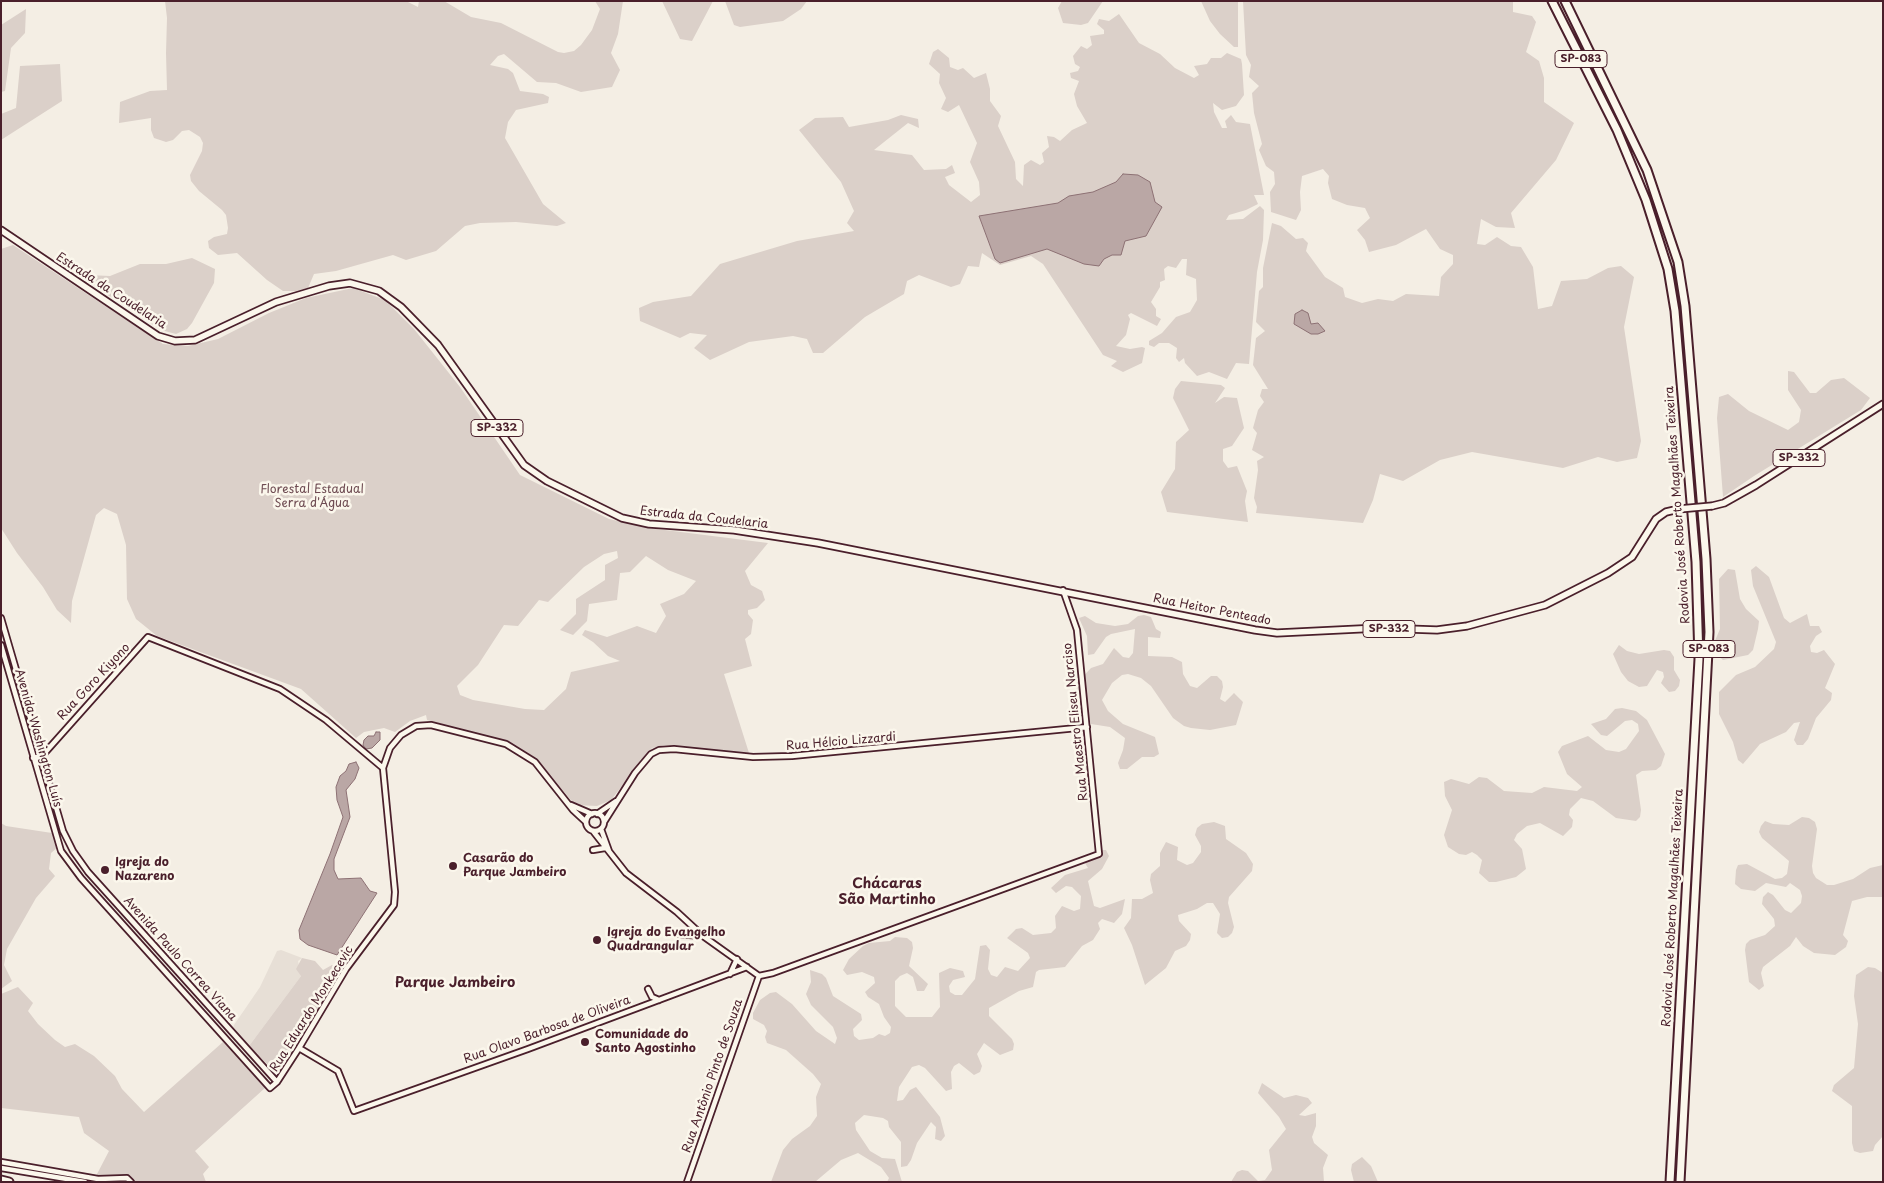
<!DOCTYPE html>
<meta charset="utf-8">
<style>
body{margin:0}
#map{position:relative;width:1884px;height:1183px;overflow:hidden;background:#f4eee4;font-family:"Playpen Sans",sans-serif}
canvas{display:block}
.frame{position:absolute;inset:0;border:2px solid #4a1f2b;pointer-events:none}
</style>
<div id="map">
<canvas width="1884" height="1183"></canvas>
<div class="frame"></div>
</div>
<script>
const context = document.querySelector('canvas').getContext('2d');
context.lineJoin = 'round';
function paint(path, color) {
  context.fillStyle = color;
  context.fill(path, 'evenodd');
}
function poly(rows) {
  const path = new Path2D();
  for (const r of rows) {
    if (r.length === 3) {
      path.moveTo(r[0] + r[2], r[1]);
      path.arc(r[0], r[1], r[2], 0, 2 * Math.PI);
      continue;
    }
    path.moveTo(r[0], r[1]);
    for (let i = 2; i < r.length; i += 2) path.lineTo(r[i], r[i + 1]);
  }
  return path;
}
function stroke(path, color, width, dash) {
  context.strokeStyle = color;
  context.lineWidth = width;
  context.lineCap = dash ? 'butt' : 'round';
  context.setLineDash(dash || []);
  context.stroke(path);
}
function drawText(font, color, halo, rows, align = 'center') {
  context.font = font + ' "Playpen Sans",sans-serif';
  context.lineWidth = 5;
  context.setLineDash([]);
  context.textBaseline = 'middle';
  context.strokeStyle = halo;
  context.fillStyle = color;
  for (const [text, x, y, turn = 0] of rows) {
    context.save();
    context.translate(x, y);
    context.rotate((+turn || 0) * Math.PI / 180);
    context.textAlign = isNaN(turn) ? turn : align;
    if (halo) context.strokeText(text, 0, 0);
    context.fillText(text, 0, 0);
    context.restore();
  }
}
const built = poly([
 [281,950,302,958,298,961,301,976,249,1046,233,1028,234,1025,260,987,277,951]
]);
const green = poly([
 [165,1,406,1,418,7,419,1,444,1,471,17,501,23,558,52,564,53,574,51,581,45,592,30,600,9,595,1,623,1,618,34,611,53,620,70,612,87,581,92,556,83,537,82,504,54,498,56,490,65,508,69,513,73,520,91,543,94,549,97,548,103,516,110,508,122,505,138,543,204,566,223,557,226,516,222,480,223,465,226,436,251,406,260,393,255,336,271,314,274,308,288,296,291,283,291,267,280,237,253,218,255,209,248,208,241,214,237,227,234,228,228,226,215,222,210,199,191,191,181,190,175,202,151,203,143,200,137,189,130,182,131,173,140,166,142,154,138,151,130,151,118,119,123,120,102,150,91,167,90,166,53,167,18],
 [662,1,713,1,692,41,680,39],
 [725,1,807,1,801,9,783,21,740,27,734,25],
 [1062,1,1103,1,1088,23,1081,25,1063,23,1058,8],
 [1201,1,1238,2,1238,47,1234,47,1220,34,1210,21],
 [1243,1,1513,1,1513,12,1532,16,1536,22,1526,52,1539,61,1544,78,1544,102,1574,123,1556,160,1511,213,1515,228,1496,227,1481,219,1477,244,1485,245,1497,237,1511,246,1521,247,1533,267,1538,309,1552,306,1561,281,1587,279,1608,268,1621,266,1634,277,1624,327,1641,441,1637,458,1617,462,1598,457,1563,468,1472,452,1440,460,1403,481,1380,474,1373,500,1363,523,1256,513,1257,507,1254,498,1258,470,1257,461,1264,457,1252,450,1257,433,1253,428,1258,410,1264,402,1260,396,1262,389,1268,389,1253,365,1256,338,1265,331,1256,322,1259,291,1263,287,1263,268,1272,223,1281,226,1296,239,1303,238,1308,243,1306,251,1325,277,1343,288,1345,297,1362,303,1378,299,1393,301,1406,294,1439,296,1441,277,1453,264,1453,255,1440,249,1426,229,1396,245,1369,252,1365,240,1357,230,1370,218,1365,208,1347,205,1332,199,1328,183,1329,176,1323,169,1302,176,1300,192,1301,210,1296,220,1271,212,1270,192,1275,184,1274,172,1266,166,1259,150,1262,144,1254,113,1252,93,1259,86,1249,77,1251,65,1246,55],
 [26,9,25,33,11,48,5,91,1,92,1,25],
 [1119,14,1139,43,1160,54,1175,68,1194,78,1199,75,1194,66,1207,64,1211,58,1221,58,1227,53,1241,59,1242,64,1244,95,1236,106,1222,110,1213,103,1214,112,1222,128,1227,128,1225,121,1231,115,1236,122,1250,124,1264,195,1254,195,1258,204,1246,210,1229,215,1226,220,1243,219,1260,206,1264,210,1263,240,1257,272,1249,364,1236,363,1227,379,1209,372,1197,376,1185,363,1184,358,1179,362,1176,358,1177,348,1169,343,1159,343,1154,347,1149,345,1149,341,1162,333,1176,317,1190,312,1197,300,1196,279,1186,275,1187,259,1182,259,1176,268,1168,266,1164,269,1165,280,1160,282,1160,287,1151,302,1156,309,1156,316,1161,319,1157,326,1131,313,1128,315,1130,319,1126,335,1116,346,1130,349,1142,347,1145,348,1142,363,1123,372,1111,366,1117,361,1103,355,1043,264,1031,256,1000,265,982,253,979,267,968,266,960,284,951,287,919,275,907,281,904,294,865,317,823,353,813,353,807,339,793,336,749,342,710,360,694,348,707,335,690,333,680,338,640,321,639,308,653,302,691,296,720,264,797,241,854,231,847,223,854,211,841,182,799,130,815,118,843,117,849,127,888,120,901,115,918,119,919,128,908,123,874,150,912,155,924,170,946,169,952,165,955,173,945,177,949,185,971,202,980,195,979,182,970,162,977,143,959,105,948,112,941,109,946,98,939,83,940,74,929,64,933,52,938,49,949,58,950,67,958,70,963,68,974,78,986,73,990,89,990,101,1001,116,998,126,1015,162,1016,179,1023,186,1024,165,1031,160,1040,165,1044,162,1042,153,1049,147,1047,136,1054,137,1060,141,1072,130,1087,123,1077,106,1074,94,1079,81,1071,78,1070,73,1078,71,1080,67,1075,64,1073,56,1081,46,1087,49,1092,45,1090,36,1104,34,1104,30,1097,24,1099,19,1109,21],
 [60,64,62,101,1,140,1,114,16,108,20,66],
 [13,245,163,344,188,346,218,339,269,313,306,298,353,288,385,300,414,329,460,387,520,475,609,519,649,528,768,543,745,571,751,585,762,591,765,600,757,608,748,610,748,614,753,620,751,634,745,639,752,666,724,674,749,753,664,745,652,748,611,800,597,806,575,805,539,762,516,746,498,739,427,720,426,715,410,721,395,732,384,728,364,732,356,738,301,689,157,636,136,619,127,599,126,545,117,514,104,508,96,515,72,601,71,623,57,610,43,587,17,553,1,528,1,249],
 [617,551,618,558,605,565,605,580,576,599,576,614,560,630,573,635,587,621,589,604,617,600,620,573,630,572,646,556,668,570,696,581,684,594,660,604,666,616,656,633,637,626,607,637,585,630,582,635,593,642,608,656,620,661,571,672,566,689,544,710,525,709,473,700,460,695,457,686,478,665,504,625,518,626,539,600,548,602,584,567,604,554],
 [192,258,215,269,214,283,192,323,187,329,176,334,161,330,150,323,130,308,106,294,89,280,88,275,110,276,140,264,166,264],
 [1788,371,1794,372,1810,393,1816,393,1831,380,1844,378,1870,398,1861,410,1754,476,1723,497,1717,418,1719,397,1728,394,1749,411,1788,430,1799,422,1801,410,1788,390],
 [1181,381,1221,385,1225,388,1215,403,1224,397,1237,398,1244,428,1232,446,1223,449,1223,461,1228,468,1237,466,1247,491,1245,501,1248,522,1167,512,1161,492,1175,469,1176,442,1189,430,1173,398,1175,389],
 [1756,566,1769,577,1784,618,1790,623,1807,614,1810,626,1819,626,1822,632,1816,636,1810,646,1811,652,1817,653,1824,650,1835,664,1825,688,1832,693,1831,700,1816,718,1808,739,1803,745,1797,745,1794,740,1800,722,1794,723,1786,732,1760,744,1743,764,1738,760,1733,742,1719,714,1719,692,1736,675,1755,667,1774,649,1776,642,1753,586,1751,570],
 [1728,569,1735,570,1740,599,1746,609,1759,621,1758,629,1753,650,1748,655,1723,660,1715,653,1714,643,1720,629,1719,579],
 [1144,615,1151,617,1156,629,1161,632,1160,638,1148,637,1148,656,1172,657,1182,662,1183,674,1190,686,1197,688,1211,676,1217,676,1222,681,1223,687,1220,699,1225,702,1234,693,1243,702,1236,725,1210,730,1191,728,1184,726,1173,718,1151,686,1141,678,1128,674,1122,675,1112,683,1102,700,1108,711,1123,724,1155,737,1159,754,1154,757,1142,757,1127,769,1120,769,1118,763,1123,750,1125,738,1110,727,1091,724,1076,684,1091,668,1103,664,1114,648,1123,657,1129,658,1133,653,1135,629,1111,634,1106,637,1094,654,1088,655,1087,636,1079,618,1085,616,1096,623,1115,626,1128,624,1138,616],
 [1619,645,1627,651,1639,654,1664,650,1670,651,1674,657,1674,670,1680,680,1679,686,1675,691,1669,692,1661,683,1664,677,1663,672,1657,670,1647,686,1639,687,1628,681,1621,672,1613,654],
 [1622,708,1636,711,1647,720,1665,754,1661,766,1656,770,1642,771,1636,775,1641,810,1640,817,1636,821,1616,818,1593,801,1581,798,1570,809,1569,815,1573,820,1572,827,1563,836,1540,823,1527,826,1517,834,1514,840,1522,849,1526,869,1516,877,1496,882,1489,882,1479,873,1482,860,1477,855,1472,852,1466,855,1459,854,1448,847,1444,835,1452,810,1445,796,1444,782,1451,779,1469,784,1479,777,1487,778,1504,791,1532,793,1544,787,1577,791,1582,787,1567,774,1558,752,1562,746,1588,736,1606,750,1619,752,1626,749,1639,731,1638,724,1632,720,1625,721,1607,736,1601,735,1591,724,1606,719,1615,709],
 [1802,817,1809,818,1815,822,1817,829,1812,866,1813,873,1816,878,1827,885,1834,885,1853,879,1870,868,1883,865,1883,897,1867,897,1852,901,1843,935,1848,941,1846,947,1835,955,1814,953,1803,946,1796,937,1790,946,1763,967,1761,973,1764,986,1759,990,1749,982,1745,950,1746,944,1750,940,1765,935,1775,926,1774,919,1762,904,1763,897,1768,892,1773,895,1785,910,1791,913,1801,903,1802,896,1800,890,1790,883,1786,887,1766,883,1755,891,1741,889,1735,884,1736,870,1738,865,1747,864,1775,879,1782,878,1787,874,1789,861,1762,838,1759,832,1761,826,1765,821,1773,824,1789,825],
 [1214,822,1225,826,1226,839,1246,853,1253,864,1252,871,1229,897,1228,903,1234,927,1232,933,1228,937,1222,938,1217,933,1220,914,1213,903,1207,903,1197,909,1178,915,1179,921,1191,934,1190,940,1186,946,1175,951,1166,968,1145,985,1132,945,1124,928,1131,918,1132,899,1142,899,1153,893,1150,880,1151,874,1160,866,1160,853,1166,842,1178,847,1177,860,1187,865,1193,863,1201,852,1201,846,1195,835,1197,828,1202,824],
 [1,823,6,826,52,833,58,847,51,853,49,869,55,876,36,898,7,949,4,965,12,981,1,989],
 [1100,850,1106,850,1109,856,1102,869,1088,881,1094,906,1100,908,1125,899,1122,914,1114,923,1102,919,1098,923,1100,929,1093,940,1082,946,1065,967,1039,970,1036,972,1033,987,1019,991,989,1008,989,1016,1012,1039,1014,1044,1013,1050,1000,1055,984,1043,977,1054,982,1066,980,1072,974,1075,959,1063,954,1066,951,1072,952,1089,946,1091,925,1068,919,1065,912,1067,899,1087,897,1101,903,1100,910,1090,916,1087,940,1117,945,1136,941,1141,935,1139,936,1127,931,1122,917,1143,911,1160,907,1166,901,1167,901,1142,889,1127,888,1121,883,1118,864,1115,855,1123,856,1130,870,1151,882,1158,895,1159,902,1182,887,1182,889,1178,881,1167,858,1153,841,1160,815,1182,771,1182,783,1150,792,1139,810,1126,817,1116,816,1097,821,1084,813,1074,786,1050,767,1043,765,1037,767,1031,764,1025,753,1019,753,1013,760,1000,770,993,776,992,792,1004,816,1031,835,1044,837,1038,833,1027,811,1005,806,994,811,982,810,970,822,974,826,978,833,996,861,1014,862,1020,853,1029,854,1036,859,1040,873,1038,879,1034,885,1036,890,1033,891,1027,884,1017,879,1004,868,997,865,992,875,983,874,977,862,972,847,975,843,970,849,959,863,946,869,943,890,941,895,937,907,938,912,942,913,948,909,966,928,984,924,991,917,991,913,977,907,973,900,976,895,981,895,1006,906,1017,932,1017,940,1007,939,973,950,968,963,971,965,977,953,980,949,986,950,992,955,995,962,995,975,979,980,946,986,945,990,950,988,969,991,975,997,977,1005,967,1018,971,1030,958,1028,953,1007,938,1016,929,1022,928,1033,935,1051,933,1056,928,1055,916,1062,906,1074,911,1080,909,1081,896,1072,887,1066,886,1056,893,1051,888,1065,875,1088,868,1085,863],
 [302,958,315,961,323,970,332,965,342,970,279,1071,275,1072,249,1046,301,976,296,969],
 [1868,967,1875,968,1883,973,1883,1136,1875,1145,1873,1151,1860,1153,1854,1151,1852,1143,1852,1106,1832,1091,1834,1085,1854,1068,1858,1024,1854,996,1856,975],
 [18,987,33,1003,28,1011,38,1024,55,1040,65,1047,75,1044,94,1056,115,1076,122,1089,144,1112,223,1042,265,1088,195,1151,209,1167,203,1174,206,1182,134,1182,130,1175,96,1176,109,1151,84,1133,79,1117,1,1108,1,994],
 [1679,1042,1685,1042,1678,1182,1672,1182],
 [1262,1083,1284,1098,1296,1095,1308,1098,1312,1103,1299,1115,1305,1116,1316,1113,1316,1126,1312,1137,1314,1143,1328,1155,1323,1168,1324,1182,1231,1182,1237,1172,1242,1170,1248,1171,1258,1181,1265,1180,1272,1170,1269,1150,1286,1129,1279,1117,1258,1093],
 [1362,1157,1371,1166,1378,1182,1354,1182,1351,1170,1352,1164]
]);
const water = poly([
 [1123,174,1138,175,1150,182,1155,202,1162,207,1146,236,1125,241,1121,255,1112,255,1104,259,1099,266,1084,264,1047,249,1000,263,995,259,979,216,1058,203,1069,196,1093,192,1116,182,1123,174],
 [1302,310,1308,313,1311,324,1318,323,1325,331,1318,334,1311,334,1294,324,1295,314,1302,310],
 [376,732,380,732,380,740,372,748,366,749,363,745,364,740,368,736,374,736,376,732],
 [356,762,359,768,355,779,346,790,350,817,334,859,334,870,338,879,361,878,370,891,377,893,337,955,308,945,300,939,299,930,330,854,343,817,337,800,336,787,340,776,346,771,349,764,356,762]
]);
const minor = poly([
 [1,618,63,831,73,851,88,872,277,1082],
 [1,645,61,851,81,878,270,1088,277,1082,299,1048,346,969,394,905,395,892,383,768,390,748,401,735,416,726,431,725,506,744,535,762,573,810,586,822],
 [33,758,42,756,148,637,280,689,326,720,383,768],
 [571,805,592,814],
 [595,822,9],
 [597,814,616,801],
 [604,822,635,773,651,754,659,750,674,749,753,757,792,756,1087,727],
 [601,829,609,851],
 [593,831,626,873,677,912,703,936,759,976],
 [593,850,605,848],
 [676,934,702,936],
 [730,974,737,959],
 [759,976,773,973,1099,854,1077,630,1063,590],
 [648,989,652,997,659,1000],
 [299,1048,338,1071,354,1111,528,1049,747,967],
 [1,1162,98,1179,127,1178,131,1182],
 [1,1168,85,1182],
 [687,1182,759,976]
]);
const major = poly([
 [1,230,158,336,175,341,195,340,276,302,329,286,350,283,379,291,401,307,438,345,524,465,547,481,622,518,649,524,734,530,818,543,1255,630,1277,633,1379,628,1437,630,1467,626,1545,605,1608,573,1632,557,1656,519,1666,512,1679,509],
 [1712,506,1724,503,1756,485,1883,404]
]);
const highway = poly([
 [1552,1,1617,130,1646,200,1668,269,1675,311,1696,562,1699,659,1670,1182],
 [1565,1,1647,170,1678,262,1685,306,1706,559,1709,632,1680,1182],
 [1,1180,9,1182]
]);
const majorBridge = poly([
 [1679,509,1712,506]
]);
const markers = [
 [453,866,5,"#4a1f2b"],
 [105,870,5,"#4a1f2b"],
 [597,940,5,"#4a1f2b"],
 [585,1042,5,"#4a1f2b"]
];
const shields = [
 [1581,59,52],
 [497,428,52],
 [1799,458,52],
 [1389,629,52],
 [1709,649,52]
];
const shieldNames = [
 ["SP-083",1581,59],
 ["SP-332",497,428],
 ["SP-332",1799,458],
 ["SP-332",1389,629],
 ["SP-083",1709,649]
];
const streetNames = [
 ["Estrada da Coudelaria",111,291,33],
 ["Rodovia José Roberto Magalhães Teixeira",1678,505,-94],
 ["Estrada da Coudelaria",704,518,6],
 ["Rua Heitor Penteado",1212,610,11],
 ["Rua Goro Kiyono",94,682,-47],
 ["Rua Maestro Eliseu Narciso",1076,722,-96],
 ["Avenida Washington Luís",38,738,74],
 ["Rua Hélcio Lizzardi",841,742,-5],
 ["Rodovia José Roberto Magalhães Teixeira",1673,908,-87],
 ["Avenida Paulo Correa Viana",180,959,48],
 ["Rua Eduardo Monkecevic",312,1009,-58],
 ["Rua Olavo Barbosa de Oliveira",547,1030,-20],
 ["Rua Antônio Pinto de Souza",713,1076,-71]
];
const parkNames = [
 ["Florestal Estadual",312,490],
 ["Serra d'Água",312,504]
];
const poiNames = [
 ["Casarão do",463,859],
 ["Parque Jambeiro",463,873],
 ["Igreja do",115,863],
 ["Nazareno",115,877],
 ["Igreja do Evangelho",607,933],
 ["Quadrangular",607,947],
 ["Comunidade do",595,1035],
 ["Santo Agostinho",595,1049]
];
const neighbourhoodNames = [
 ["Chácaras",887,884],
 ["São Martinho",887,900],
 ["Parque Jambeiro",455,983]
];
paint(built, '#e7dfd6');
paint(green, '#dbd0c9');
paint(water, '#baa7a5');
stroke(water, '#8d7174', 1);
stroke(minor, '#4a1f2b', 8);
stroke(major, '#4a1f2b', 9);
stroke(highway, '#4a1f2b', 11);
stroke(minor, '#fbf7ec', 4.5);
stroke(major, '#fbf7ec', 5.5);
stroke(highway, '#fbf7ec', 7);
stroke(majorBridge, '#4a1f2b', 9, []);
stroke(majorBridge, '#fbf7ec', 5.5);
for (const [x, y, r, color] of markers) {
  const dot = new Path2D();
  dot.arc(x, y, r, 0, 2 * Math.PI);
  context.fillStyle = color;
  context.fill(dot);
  stroke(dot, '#fbf7ec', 2);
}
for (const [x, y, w] of shields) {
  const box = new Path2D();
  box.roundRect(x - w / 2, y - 8.5, w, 17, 4);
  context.fillStyle = '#fbf7ec';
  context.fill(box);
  stroke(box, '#4a1f2b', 1);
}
drawText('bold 11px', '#4a1f2b', null, shieldNames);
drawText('12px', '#4a1f2b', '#fbf7ec', streetNames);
drawText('12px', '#6e4b52', '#fbf7ec', parkNames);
drawText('bold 12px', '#4a1f2b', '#fbf7ec', poiNames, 'left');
drawText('bold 14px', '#4a1f2b', '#fbf7ec', neighbourhoodNames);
</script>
